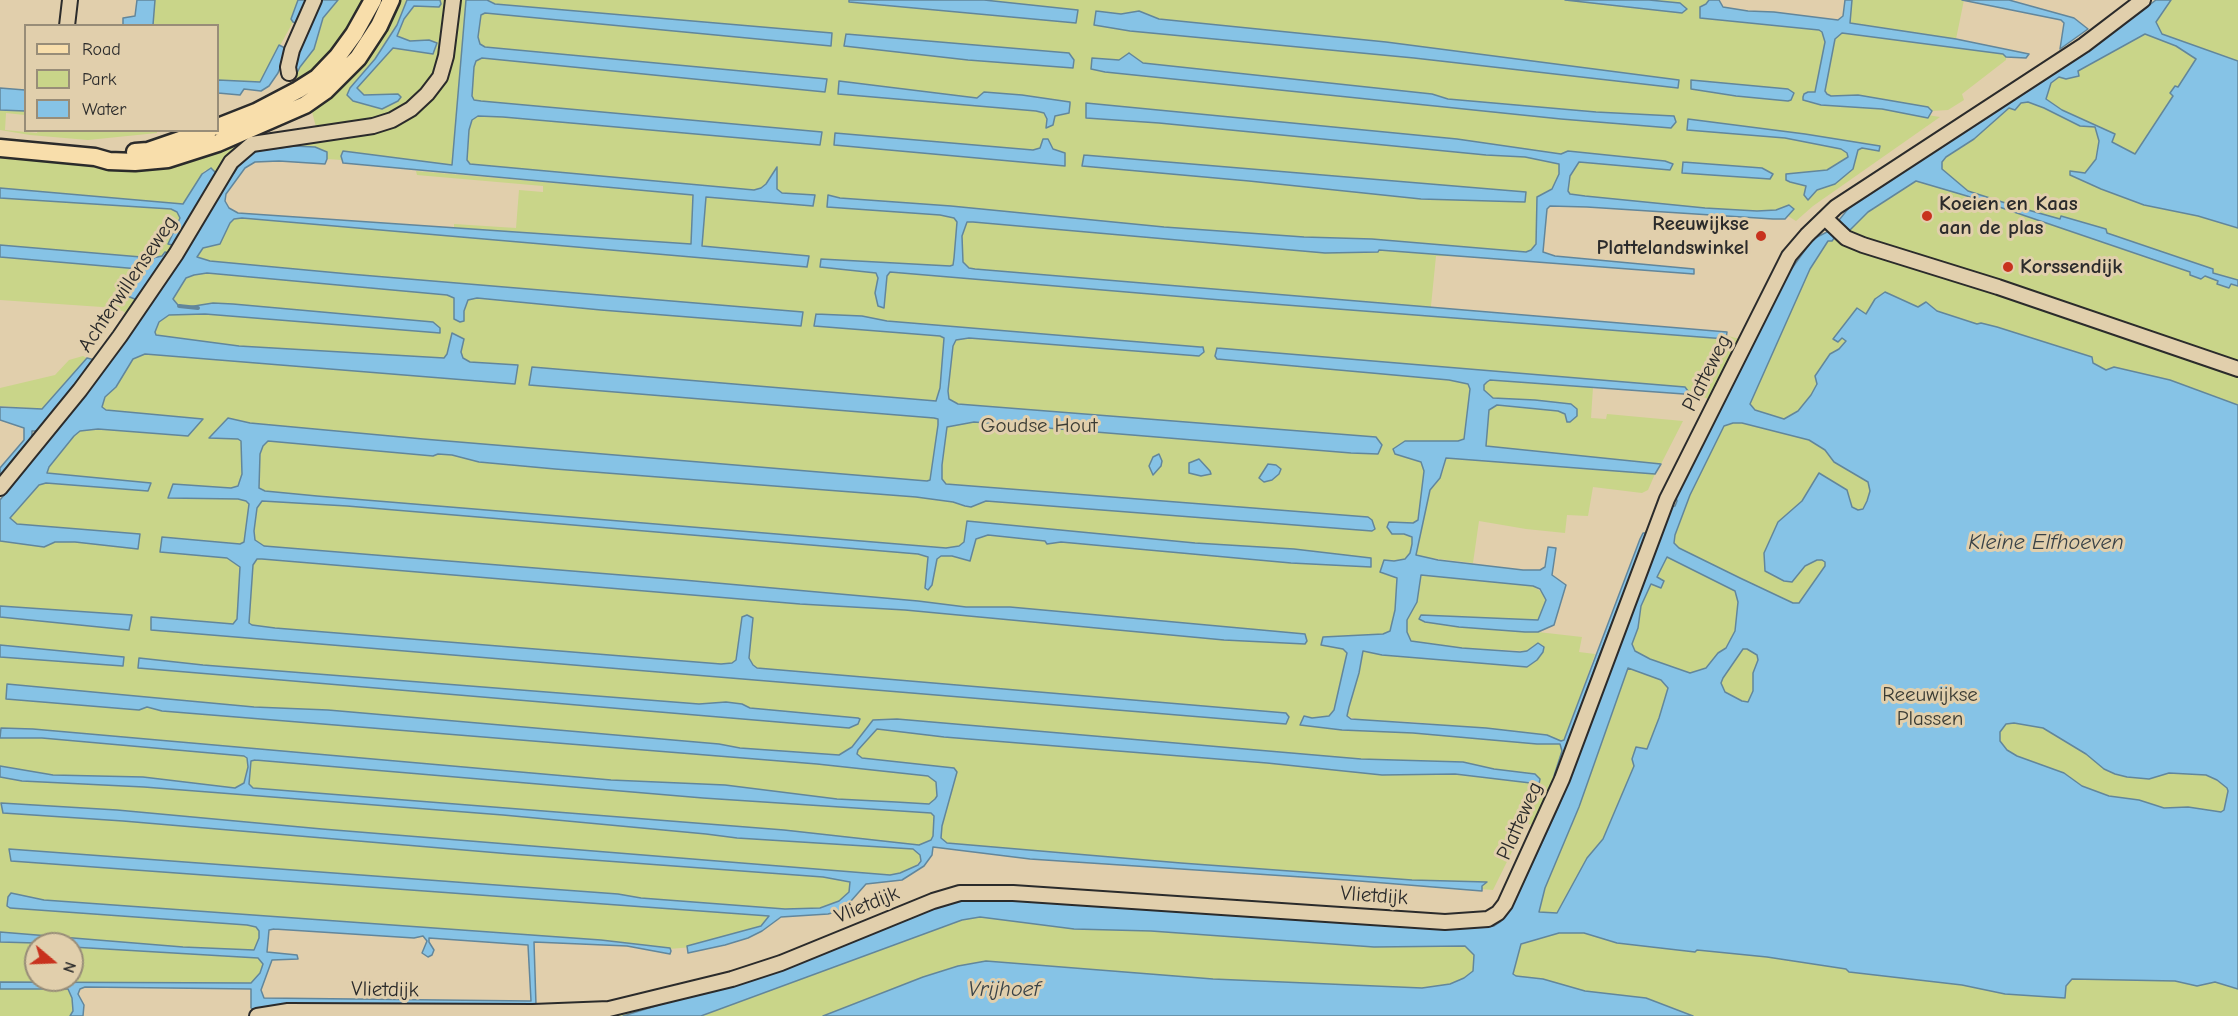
<!DOCTYPE html>
<style>
body{margin:0}
#map{position:relative;width:2238px;height:1016px;overflow:hidden;background:#e1cfac;font-family:"Comic Neue",sans-serif}
canvas{display:block}
.legend{position:absolute;left:24px;top:24px;width:195px;height:108px;box-sizing:border-box;background:#e1cfac;border:2px solid #988d78;margin:0;padding:8px 10px;list-style:none;font-size:18px;color:#2b2b2b}
.legend li{display:flex;align-items:center;gap:12px;height:30px}
.legend b{width:30px;border:2px solid #988d78}
.north{position:absolute;left:24px;top:932px;width:60px;height:60px;box-sizing:border-box;background:#e1cfac;border:2px solid #988d78;border-radius:50%;rotate:109deg;font-size:16px;font-weight:700;line-height:24px;text-align:center;color:#2b2b2b}
.north::after{content:'';display:block;margin:auto;width:21px;height:27px;background:#c8321e;clip-path:polygon(50% 0,100% 100%,50% 72%,0 100%)}
</style>
<div id="map">
<canvas width="2238" height="1016"></canvas>
<ul class="legend">
<li><b style="height:8px;background:#f8deab"></b>Road</li>
<li><b style="height:16px;background:#c9d589"></b>Park</li>
<li><b style="height:16px;background:#86c3e6"></b>Water</li>
</ul>
<div class="north">N</div>
</div>
<script>
const context = document.querySelector('canvas').getContext('2d');
context.lineJoin = 'round';
function paint(path, color) {
  context.fillStyle = color;
  context.fill(path, 'evenodd');
}
function poly(rows) {
  const path = new Path2D();
  for (const r of rows) {
    path.moveTo(r[0], r[1]);
    for (let i = 2; i < r.length; i += 2) path.lineTo(r[i], r[i + 1]);
  }
  return path;
}
function stroke(path, color, width, dash) {
  context.strokeStyle = color;
  context.lineWidth = width;
  context.lineCap = dash ? 'butt' : 'round';
  context.setLineDash(dash || []);
  context.stroke(path);
}
function drawText(font, color, halo, rows, align = 'center') {
  context.font = font + ' "Comic Neue",sans-serif';
  context.lineWidth = 6;
  context.setLineDash([]);
  context.textBaseline = 'middle';
  context.strokeStyle = halo;
  context.fillStyle = color;
  for (const [text, x, y, turn = 0] of rows) {
    context.save();
    context.translate(x, y);
    context.rotate((+turn || 0) * Math.PI / 180);
    context.textAlign = isNaN(turn) ? turn : align;
    if (halo) context.strokeText(text, 0, 0);
    context.fillText(text, 0, 0);
    context.restore();
  }
}
const green = poly([
 [155,0,298,0,298,1,291,19,293,22,260,82,218,80,218,26,151,26,153,25],
 [338,0,363,0,349,32,321,63,302,79,297,79,296,75,299,67,314,49,323,18],
 [395,0,407,0,397,25,375,59,350,88,347,95,398,94,364,95,356,88,393,48,433,54,436,42,429,40,410,41,397,36,404,19,415,6,441,4,440,0,447,0,439,61,427,86,407,106,378,119,316,127,311,108],
 [459,0,466,0,452,165,344,151,341,156,342,160,327,159,326,152,315,147,294,146,243,158,245,152,260,147,348,138,377,132,401,121,439,87],
 [472,0,1714,0,1712,12,1832,27,1820,98,1940,117,1813,206,1796,221,1788,216,1545,198,1539,258,1436,256,1430,316,1726,339,1728,336,1744,340,1713,401,1688,391,1685,387,1481,377,1466,446,1437,447,1395,641,1357,645,1342,723,1561,741,1547,735,1413,722,1359,720,1347,716,1363,651,1382,655,1527,667,1527,651,1462,648,1411,641,1407,632,1407,620,1417,602,1421,575,1533,586,1544,594,1546,600,1538,620,1459,627,1538,632,1582,637,1579,652,1595,654,1570,727,1562,742,1562,751,1549,789,1532,825,1526,823,1493,890,934,843,910,873,861,880,838,908,776,914,766,926,716,945,669,949,266,923,266,957,258,986,78,984,75,1016,0,1016,0,500,212,215,695,250,700,190,453,169],
 [36,944,72,944,72,980,36,980],
 [1852,0,1964,0,1956,39,1849,23],
 [2164,0,2238,0,2238,1016,573,1016,693,1007,971,910,1503,934,1530,890,1676,512,1817,246,1966,134],
 [1842,33,2003,54,2006,57,2006,60,1962,94,1964,100,1948,110,1932,111,1931,108,1858,95,1831,96,1825,91,1835,39],
 [0,110,25,111,25,115,6,113,5,130,37,133,38,130,157,130,157,133,88,140,30,135,0,130],
 [242,140,233,149,217,174,205,170,202,174,183,204,0,188,0,158,114,168],
 [416,171,694,195,691,245,454,228,454,224,516,228,519,190,543,192,543,186,417,175],
 [0,198,171,209,177,212,180,218,176,228,177,246,170,257,153,258,0,245],
 [0,257,139,269,140,275,127,296,140,301,128,316,123,311,102,307,0,300],
 [83,356,87,358,42,409,0,406,0,388,55,375,69,360],
 [1490,380,1593,387,1591,418,1606,419,1607,414,1683,421,1661,464,1486,446,1489,410,1497,405,1558,411,1565,414,1577,410,1571,404,1535,400,1493,398,1484,390,1484,385],
 [1446,458,1538,464,1655,474,1648,490,1642,493,1593,487,1588,516,1567,515,1565,533,1526,529,1479,521,1473,563,1421,557,1415,555,1430,490,1435,485,1444,469]
]);
const water = poly([
 [137,0,155,0,153,25,123,25,123,18,135,16,137,0],
 [298,0,309,0,297,24,293,22,291,19,298,0],
 [321,0,338,0,323,18,314,49,300,67,296,75,294,68,299,49,321,0],
 [407,0,440,0,441,4,439,7,414,6,404,19,397,36,410,41,429,40,437,43,433,54,393,48,357,88,364,95,398,94,401,97,398,101,382,109,353,101,347,95,350,88,375,59,397,25,407,0],
 [466,0,487,0,495,4,832,33,831,46,485,13,481,15,478,37,480,44,485,47,827,79,825,92,482,58,476,61,474,67,472,96,474,100,481,101,822,132,820,145,503,117,478,116,472,120,469,130,467,160,470,164,754,190,761,188,766,184,777,167,777,189,782,193,815,195,813,206,706,197,702,246,809,256,807,267,242,218,234,219,230,223,220,244,203,248,197,257,210,261,349,274,803,312,801,326,601,310,477,298,468,300,464,311,464,321,460,322,454,319,454,298,447,295,207,273,194,275,186,278,173,299,178,305,188,307,213,303,233,304,433,322,440,328,440,333,205,314,169,315,159,322,155,332,156,335,239,346,444,358,447,354,452,333,464,339,461,352,463,358,470,362,518,365,515,384,145,354,133,359,116,387,105,397,102,407,106,410,203,419,188,436,98,429,80,431,74,436,49,467,47,473,151,483,148,491,46,483,39,485,10,518,17,524,140,534,138,549,75,542,55,542,44,547,0,541,0,500,57,430,145,311,229,175,234,173,243,158,257,151,294,146,315,147,327,152,327,159,325,164,279,161,255,162,245,168,226,194,225,201,229,208,238,213,691,244,693,195,343,163,341,156,343,151,452,165,466,0],
 [849,0,984,0,1078,10,1076,23,849,2,849,0],
 [1565,0,1649,0,1680,3,1687,9,1682,13,1565,0],
 [1709,0,1719,0,1723,7,1748,11,1774,12,1838,20,1843,16,1845,0,1852,0,1850,23,1956,39,2029,54,2026,58,2006,57,2003,54,1842,33,1835,39,1825,91,1827,94,1831,96,1858,95,1928,107,1932,111,1928,118,1882,109,1821,105,1803,100,1803,97,1804,94,1808,92,1815,92,1825,42,1822,32,1819,30,1700,18,1700,7,1706,4,1709,0],
 [1962,0,2009,0,2074,18,2088,29,2060,49,2064,23,2061,20,1962,0],
 [2156,0,2171,0,2156,22,2162,34,2238,61,2238,228,2198,216,2144,205,2101,189,2070,175,2070,171,2085,173,2096,159,2099,141,2095,127,2080,126,2044,108,2028,102,2021,103,2015,110,2009,108,1974,139,1946,157,1942,162,1942,169,1968,191,2021,208,2060,219,2061,216,2106,229,2107,233,2213,269,2213,273,2238,280,2238,286,2231,284,2229,288,2217,284,2218,281,2205,276,2201,279,2190,275,2190,272,1967,196,1916,181,1868,212,1850,230,1842,228,1832,241,1828,241,1810,269,1750,404,1755,410,1784,419,1798,411,1811,395,1817,384,1815,376,1830,354,1839,349,1846,341,1842,338,1838,342,1833,339,1857,308,1866,314,1875,299,1885,292,1918,307,1926,302,1937,311,1977,324,1981,323,1997,327,2092,357,2093,363,2106,370,2114,367,2170,380,2238,405,2238,989,2215,982,2197,986,2175,981,2072,979,2066,986,2065,998,2005,994,1962,985,1849,972,1846,969,1767,957,1697,950,1695,952,1617,943,1584,933,1559,933,1521,944,1513,974,1516,976,1543,979,1585,991,1646,998,1693,1016,823,1016,923,977,958,966,986,961,1213,979,1422,988,1450,984,1464,978,1473,971,1474,955,1465,946,1374,947,1151,931,1074,929,980,917,962,920,701,1016,623,1016,760,974,952,901,973,897,1467,928,1494,926,1500,922,1514,903,1558,808,1578,758,1606,672,1669,507,1675,506,1677,501,1675,494,1773,299,1790,271,1813,239,1831,230,1852,204,2038,82,2124,24,2156,0],
 [2145,34,2176,46,2196,59,2178,87,2175,86,2170,93,2173,96,2135,154,2112,142,2115,134,2062,110,2046,99,2051,83,2059,77,2066,79,2079,76,2078,71,2145,34],
 [1733,423,1742,423,1809,440,1825,450,1834,462,1868,482,1870,491,1867,501,1863,509,1858,510,1852,507,1847,490,1819,473,1802,501,1778,522,1764,553,1765,571,1784,581,1792,582,1805,566,1817,560,1822,560,1825,562,1825,566,1799,603,1793,603,1740,578,1679,548,1674,543,1675,535,1690,495,1724,426,1733,423],
 [1667,557,1735,591,1738,602,1735,631,1726,648,1718,653,1706,668,1690,673,1650,659,1635,651,1632,644,1638,628,1641,606,1651,584,1661,588,1664,581,1657,577,1667,557],
 [1743,649,1747,649,1757,655,1758,660,1753,673,1753,691,1748,702,1742,701,1725,692,1721,683,1723,678,1743,649],
 [1628,668,1661,680,1668,688,1659,718,1647,749,1636,747,1632,759,1634,766,1603,839,1587,858,1557,913,1539,912,1545,888,1579,807,1628,668],
 [2014,723,2043,728,2086,754,2104,769,2115,774,2127,777,2149,779,2169,773,2206,775,2217,780,2227,788,2228,791,2224,810,2221,812,2188,807,2164,808,2139,800,2109,796,2082,786,2064,773,2017,756,2007,750,2000,741,2000,732,2006,724,2014,723],
 [1096,11,1121,14,1139,11,1159,19,1386,42,1679,80,1678,88,1414,58,1130,31,1094,25,1096,11],
 [846,34,1069,53,1074,60,1073,68,968,60,844,46,846,34],
 [279,45,287,49,278,73,269,86,261,91,244,89,240,95,218,93,218,80,260,82,279,45],
 [1129,53,1143,63,1432,94,1448,99,1596,112,1674,116,1676,122,1671,128,1561,119,1105,72,1091,69,1092,58,1119,60,1129,53],
 [1691,80,1788,89,1794,93,1791,100,1788,101,1736,96,1691,89,1691,80],
 [839,81,977,98,984,92,1022,95,1070,102,1070,104,1069,113,1055,116,1053,125,1046,128,1047,119,1044,113,1036,111,838,94,839,81],
 [0,88,25,90,25,111,0,110,0,88],
 [1086,103,1457,139,1561,154,1568,151,1665,161,1673,164,1670,170,1579,162,1570,176,1568,191,1570,194,1585,196,1705,208,1757,211,1776,210,1789,205,1794,209,1785,219,1773,219,1587,207,1550,206,1547,209,1543,252,1555,256,1694,269,1694,274,1379,250,1378,252,1325,253,973,222,967,222,962,236,963,262,969,268,975,269,1727,332,1726,339,1221,300,890,272,887,276,884,308,878,306,875,293,878,278,876,273,820,267,821,259,950,266,953,265,954,258,957,222,954,218,940,215,827,207,828,195,840,198,951,206,1164,227,1304,237,1372,239,1526,252,1531,250,1536,244,1537,197,1552,189,1559,174,1559,164,1525,157,1486,155,1159,123,1086,118,1086,103],
 [1688,119,1805,134,1880,146,1879,151,1862,148,1858,150,1853,169,1835,184,1817,190,1808,200,1804,195,1806,186,1790,182,1786,180,1786,174,1827,170,1848,157,1847,153,1841,149,1785,138,1687,130,1688,119],
 [835,133,1033,150,1040,148,1043,139,1048,139,1053,149,1065,153,1065,166,834,145,835,133],
 [1084,155,1526,192,1525,202,1421,199,1249,181,1082,166,1084,155],
 [1683,162,1762,168,1773,174,1770,179,1682,173,1683,162],
 [211,168,217,174,177,246,168,244,180,218,177,212,171,209,0,198,0,188,183,204,202,174,211,168],
 [0,245,153,258,162,256,165,252,169,253,140,301,127,296,140,275,139,269,0,257,0,245],
 [816,314,862,316,887,321,1200,347,1203,347,1204,352,1199,356,969,338,956,340,953,346,948,391,949,399,958,404,1376,437,1382,445,1378,454,1351,453,974,422,947,427,942,465,942,479,946,484,1368,517,1372,520,1375,529,1372,531,986,501,971,507,965,506,953,502,916,497,555,469,479,462,452,455,438,454,433,456,268,441,263,446,260,454,259,488,265,491,317,496,946,548,959,546,964,542,967,521,1195,543,1294,549,1371,558,1371,567,1291,563,1061,542,1047,544,1045,541,988,535,976,539,970,561,952,556,941,556,937,559,932,585,928,590,925,588,928,557,918,554,347,506,262,501,257,508,254,531,255,540,264,546,683,580,918,601,966,607,1010,607,1087,614,1305,634,1307,641,1305,644,1224,640,905,610,800,604,262,559,257,559,253,565,249,623,252,625,275,628,721,664,732,663,736,660,742,617,747,615,753,618,749,658,753,665,757,668,1286,713,1289,717,1286,724,151,630,151,617,233,624,237,619,240,567,227,558,160,552,162,537,240,544,244,542,249,504,246,501,238,499,168,498,173,484,231,488,238,486,242,474,241,441,238,439,209,438,228,418,250,423,423,439,927,481,930,480,938,425,938,419,934,418,529,385,532,367,936,401,940,388,944,338,940,336,814,326,816,314],
 [1217,348,1685,387,1688,391,1684,394,1490,380,1487,382,1484,385,1484,390,1493,398,1535,400,1571,404,1577,409,1577,416,1570,422,1567,422,1565,414,1558,411,1497,405,1489,410,1486,446,1661,464,1655,474,1446,458,1440,478,1430,490,1416,555,1438,560,1523,570,1540,570,1545,567,1548,547,1556,548,1552,575,1566,585,1554,625,1538,632,1525,632,1459,627,1425,622,1419,619,1421,615,1538,620,1546,600,1540,589,1533,586,1421,575,1417,602,1407,620,1407,632,1411,641,1462,648,1520,652,1527,651,1538,643,1544,647,1543,652,1537,660,1527,667,1382,655,1363,651,1359,673,1349,707,1347,716,1351,719,1486,728,1547,735,1561,741,1564,740,1640,539,1643,533,1647,533,1598,659,1557,778,1554,776,1562,751,1560,744,1537,744,1413,733,1342,730,1300,725,1304,716,1312,718,1329,716,1334,710,1347,653,1343,649,1321,645,1323,637,1383,634,1390,631,1395,610,1397,578,1380,572,1384,560,1394,561,1405,559,1410,553,1412,544,1412,537,1404,534,1392,534,1387,527,1389,522,1413,523,1418,520,1424,471,1421,462,1395,454,1393,449,1405,441,1458,441,1464,439,1470,389,1468,384,1449,380,1217,359,1215,356,1217,348],
 [87,358,95,360,39,431,32,431,32,441,0,477,0,468,24,440,24,428,0,420,0,407,42,409,87,358],
 [1159,454,1162,461,1161,466,1153,475,1149,466,1153,457,1159,454],
 [1199,459,1210,471,1211,474,1201,476,1189,473,1189,463,1199,459],
 [1268,464,1276,465,1281,469,1279,474,1272,480,1264,482,1259,478,1268,464],
 [0,606,132,615,129,630,0,617,0,606],
 [0,645,124,657,123,666,0,657,0,645],
 [139,658,203,665,699,704,726,702,742,704,750,708,858,718,860,719,858,724,849,728,222,675,138,668,139,658],
 [7,684,254,707,328,710,719,744,740,748,839,755,852,747,873,720,897,719,1361,759,1463,762,1494,769,1535,774,1540,779,1539,784,1455,774,1382,775,1267,763,944,737,877,729,858,750,857,754,862,758,954,768,957,772,942,826,941,838,947,843,1181,863,1412,880,1487,882,1482,886,1482,891,1347,880,1030,859,933,847,932,855,924,866,902,880,866,884,843,910,828,914,781,917,762,931,748,938,725,945,688,953,687,946,761,926,769,916,11,861,9,849,618,894,641,898,785,909,820,908,839,901,849,892,850,882,823,877,511,854,123,821,3,813,1,803,117,810,322,829,890,875,900,873,918,865,921,861,920,855,913,849,737,838,706,834,503,815,144,787,22,781,0,777,0,766,53,775,143,777,235,788,244,783,248,767,247,758,244,756,42,738,0,738,1,728,33,729,611,780,725,785,837,799,896,802,929,804,935,799,937,796,936,782,928,776,817,764,162,711,147,707,139,710,6,699,7,684],
 [255,760,703,798,931,813,934,816,933,836,931,840,919,845,784,830,253,788,249,784,251,761,255,760],
 [11,893,44,900,601,940,670,948,671,951,670,954,627,946,534,942,536,1005,290,1004,288,1007,255,1011,251,1008,251,989,85,987,80,989,78,994,84,1005,83,1016,70,1016,73,1011,72,998,68,989,0,989,0,982,251,983,260,973,263,964,258,958,72,947,72,944,0,942,0,932,183,947,254,950,259,938,259,931,256,927,247,925,10,908,7,906,8,897,11,893],
 [274,929,414,938,423,936,427,941,422,953,428,957,432,955,434,950,429,942,429,938,528,945,531,1001,264,998,261,990,272,960,298,959,297,955,267,952,269,930,274,929]
]);
const stream = poly([
 [179,306,198,308]
]);
const minor = poly([
 [67,26,70,0],
 [289,73,288,67,292,50,314,0],
 [1825,218,1846,238,1863,245,1998,287,2238,369],
 [0,488,80,390,120,336,176,254,231,162,252,144,373,126,392,120,411,109,427,94,440,77,446,56,453,0],
 [257,1016,288,1011,533,1012,609,1009,732,979,781,963,933,901,960,893,1013,893,1445,922,1488,919,1498,913,1505,904,1562,779,1667,499,1789,256,1807,235,1836,207,2084,45,2143,0]
]);
const major = poly([
 [218,127,256,112,298,90,317,78,338,56,354,34,373,0],
 [0,148,95,157,109,161,135,162,168,159,218,143,305,105,325,91,358,58,379,26,391,0],
 [135,152,148,151,209,130]
]);
const markers = [
 [1927,216,6,"#c8321e"],
 [1761,236,6,"#c8321e"],
 [2008,267,6,"#c8321e"]
];
const poiNames = [
 ["Koeien en Kaas",1939,204],
 ["aan de plas",1939,228],
 ["Reeuwijkse",1749,224,"right"],
 ["Plattelandswinkel",1749,248,"right"],
 ["Korssendijk",2020,267]
];
const streetNames = [
 ["Achterwillenseweg",128,284,-56],
 ["Platteweg",1707,373,-63],
 ["Platteweg",1520,821,-66],
 ["Vlietdijk",1374,896,4],
 ["Vlietdijk",867,905,-22],
 ["Vlietdijk",385,990,1]
];
const parkNames = [
 ["Goudse Hout",1039,426],
 ["Reeuwijkse",1930,695],
 ["Plassen",1930,719]
];
const waterNames = [
 ["Kleine Elfhoeven",2046,543],
 ["Vrijhoef",1004,990]
];
paint(green, '#c9d589');
paint(water, '#86c3e6');
stroke(water, '#62869b', 1.5);
stroke(stream, '#62869b', 4);
stroke(minor, '#2b2b2b', 18);
stroke(major, '#2b2b2b', 21);
stroke(minor, '#e1cfac', 14);
stroke(major, '#f8deab', 16);
for (const [x, y, r, color] of markers) {
  const dot = new Path2D();
  dot.arc(x, y, r, 0, 2 * Math.PI);
  context.fillStyle = color;
  context.fill(dot);
  stroke(dot, '#e1cfac', 2);
}
drawText('bold 21px', '#2b2b2b', '#e1cfac', poiNames, 'left');
drawText('21px', '#2b2b2b', '#e1cfac', streetNames);
drawText('21px', '#3b3c34', '#e1cfac', parkNames);
drawText('italic 22px', '#394247', '#e1cfac', waterNames);
</script>
